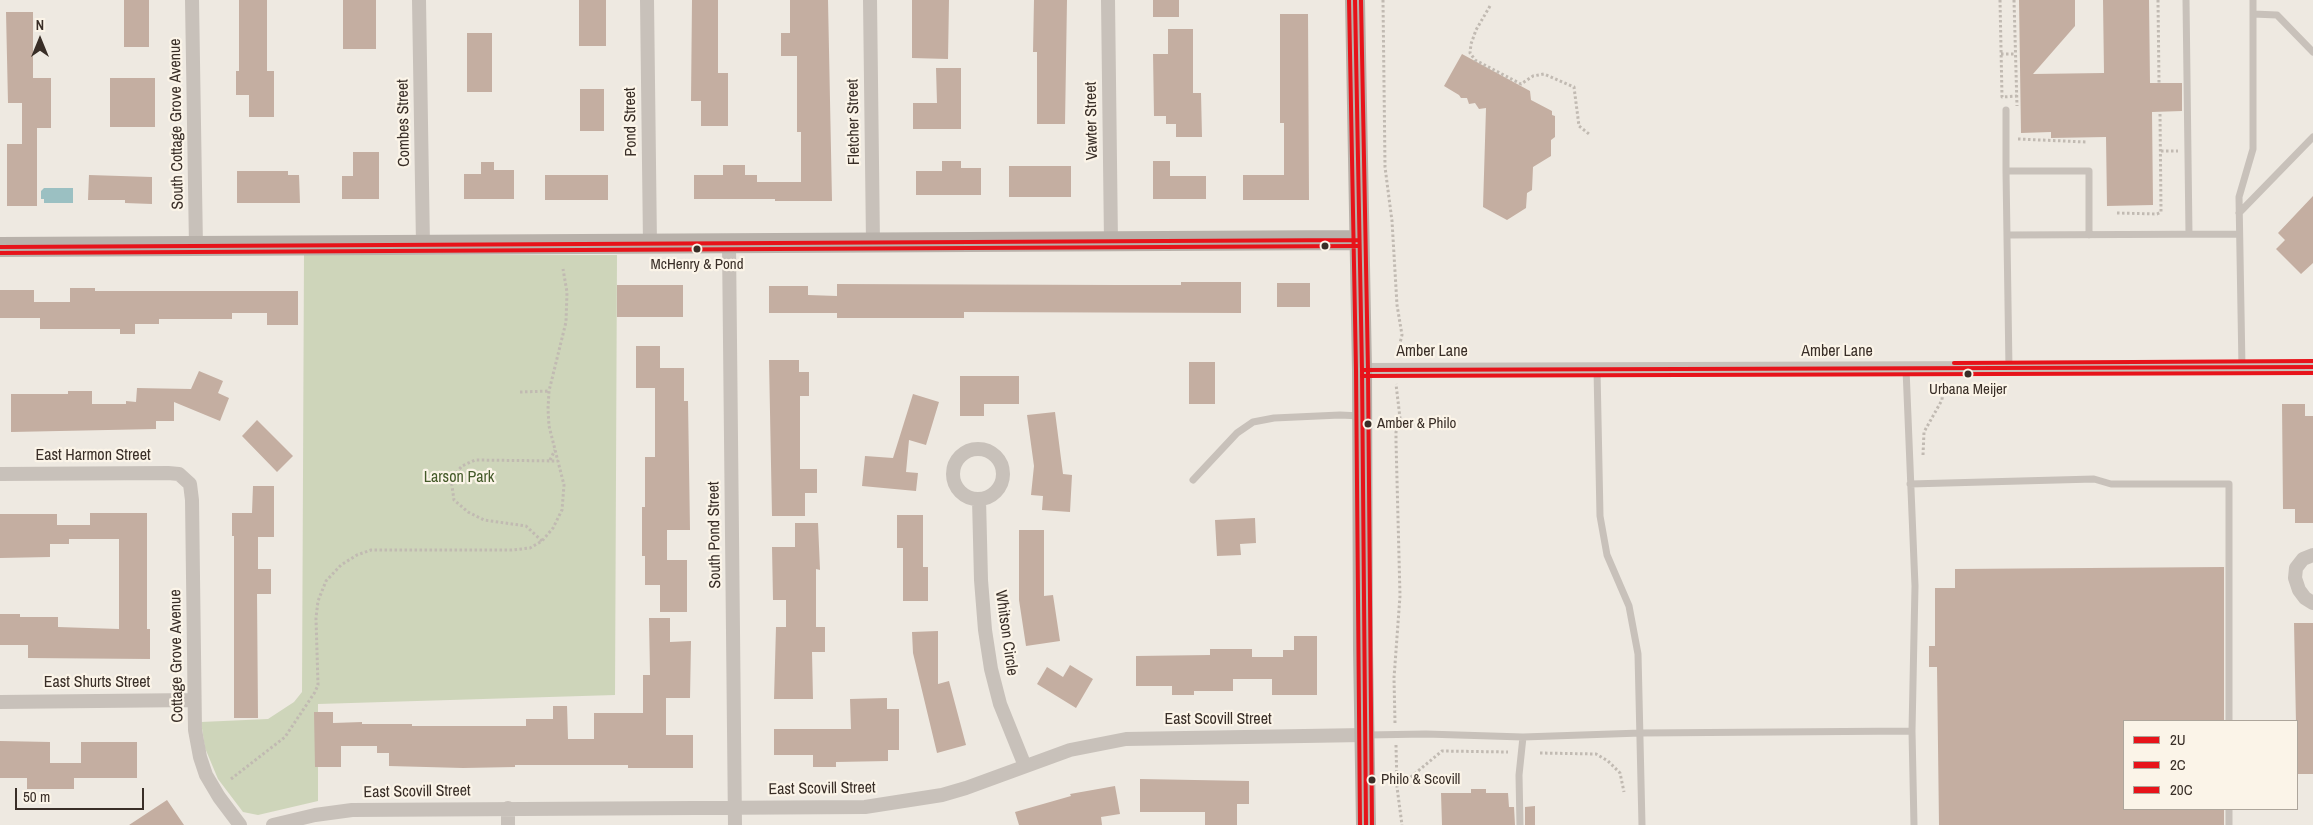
<!DOCTYPE html>
<style>
body{margin:0}
#map{position:relative;width:2313px;height:825px;overflow:hidden;background:#eee9e1;font-family:"Archivo Narrow",sans-serif}
canvas{display:block}
.legend{position:absolute;left:2123px;top:720px;width:175px;height:90px;box-sizing:border-box;background:#fbf4e8;border:1px solid #ada59b;margin:0;padding:6px 9px;list-style:none;font-size:15px;color:#392e27}
.legend li{display:flex;align-items:center;gap:10px;height:25px}
.legend b{width:25px;border:1px solid #ada59b}
.north{position:absolute;left:15px;top:15px;width:50px;height:50px;-webkit-text-stroke:4px #fbf4e8;paint-order:stroke;rotate:0deg;font-size:14px;font-weight:700;line-height:20px;text-align:center;color:#392e27}
.north::after{content:'';display:block;margin:auto;width:18px;height:22px;background:#392e27;clip-path:polygon(50% 0,100% 100%,50% 72%,0 100%)}
.scale{position:absolute;left:15px;top:788px;width:129px;height:22px;box-sizing:border-box;border:2px solid #392e27;border-top:0;padding-left:6px;font-size:15px;line-height:18px;white-space:nowrap;color:#392e27;-webkit-text-stroke:4px #fbf4e8;paint-order:stroke}
</style>
<div id="map">
<canvas width="2313" height="825"></canvas>
<ul class="legend">
<li><b style="height:6px;background:#e7131a"></b>2U</li>
<li><b style="height:6px;background:#e7131a"></b>2C</li>
<li><b style="height:6px;background:#e7131a"></b>20C</li>
</ul>
<div class="north">N</div>
<div class="scale">50 m</div>
</div>
<script>
const context = document.querySelector('canvas').getContext('2d');
context.lineJoin = 'round';
function paint(path, color) {
  context.fillStyle = color;
  context.fill(path, 'evenodd');
}
function poly(rows) {
  const path = new Path2D();
  for (const r of rows) {
    if (r.length === 3) {
      path.moveTo(r[0] + r[2], r[1]);
      path.arc(r[0], r[1], r[2], 0, 2 * Math.PI);
      continue;
    }
    path.moveTo(r[0], r[1]);
    for (let i = 2; i < r.length; i += 2) path.lineTo(r[i], r[i + 1]);
  }
  return path;
}
function stroke(path, color, width, dash) {
  context.strokeStyle = color;
  context.lineWidth = width;
  context.lineCap = dash ? 'butt' : 'round';
  context.setLineDash(dash || []);
  context.stroke(path);
}
function drawText(font, color, halo, rows, align = 'center') {
  context.font = font + ' "Archivo Narrow",sans-serif';
  context.lineWidth = 4.5;
  context.setLineDash([]);
  context.textBaseline = 'middle';
  context.strokeStyle = halo;
  context.fillStyle = color;
  for (const [text, x, y, turn = 0] of rows) {
    context.save();
    context.translate(x, y);
    context.rotate((+turn || 0) * Math.PI / 180);
    context.textAlign = isNaN(turn) ? turn : align;
    if (halo) context.strokeText(text, 0, 0);
    context.fillText(text, 0, 0);
    context.restore();
  }
}
const green = poly([
 [304,255,617,255,615,695,318,704,318,801,258,815,243,812,218,779,205,748,201,722,268,719,294,702,302,692]
]);
const water = poly([
 [44,188,73,188,73,203,44,203,44,199,41,199,41,191]
]);
const building = poly([
 [124,0,149,0,149,47,124,47],
 [239,0,267,0,267,71,274,71,274,117,249,117,249,95,236,95,236,71,239,71],
 [343,0,376,0,376,49,343,49],
 [579,0,606,0,606,46,579,46],
 [692,0,718,0,718,73,728,73,728,126,701,126,701,101,691,101],
 [790,0,828,0,832,201,775,201,775,199,694,199,694,175,723,175,723,165,745,165,745,175,757,175,757,182,801,182,801,132,797,132,797,56,781,56,781,33,790,33],
 [912,0,949,0,948,59,912,58],
 [1034,0,1067,0,1065,124,1037,124,1037,52,1033,52],
 [1153,0,1179,0,1179,17,1153,17],
 [2019,0,2075,0,2075,26,2033,74,2104,73,2103,0,2149,0,2150,83,2182,83,2182,111,2152,112,2153,205,2107,206,2106,137,2051,138,2051,132,2021,133],
 [6,12,33,12,33,78,51,78,51,128,37,128,37,206,7,206,7,144,22,144,22,103,8,103],
 [1280,14,1308,14,1309,200,1243,200,1243,175,1284,175,1284,123,1280,123],
 [1168,29,1193,29,1193,93,1201,93,1202,137,1176,137,1176,124,1166,124,1166,116,1154,116,1153,54,1168,54],
 [467,33,492,33,492,92,467,92],
 [1462,54,1530,91,1531,100,1552,111,1552,115,1555,116,1555,137,1551,140,1551,156,1533,167,1532,190,1527,193,1526,208,1507,220,1483,207,1486,108,1479,109,1475,103,1469,104,1467,98,1461,98,1459,95,1444,86],
 [936,68,961,68,961,129,913,129,913,103,937,103],
 [110,78,155,78,155,127,110,127],
 [580,89,604,89,604,131,580,131],
 [353,152,379,152,379,199,342,199,342,176,353,176],
 [942,161,961,161,961,168,981,168,981,195,916,195,916,171,942,171],
 [1153,161,1170,161,1170,176,1206,176,1206,199,1153,199],
 [481,162,494,162,494,170,514,170,514,199,464,199,464,174,481,174],
 [1009,166,1071,166,1071,197,1009,197],
 [237,171,288,171,288,175,299,175,300,203,237,203],
 [89,175,152,177,152,204,125,203,125,200,88,200],
 [545,175,608,175,608,200,545,200],
 [2313,196,2313,263,2301,274,2276,249,2285,240,2278,233],
 [1181,282,1241,282,1241,313,964,312,964,318,837,318,837,313,769,313,769,286,808,286,808,295,837,296,837,284,1115,285,1181,285],
 [1277,283,1310,283,1310,307,1277,307],
 [617,285,683,285,683,317,617,317],
 [70,288,95,288,95,291,298,291,298,325,267,325,267,313,232,313,232,319,159,319,159,324,135,324,135,334,120,334,120,329,40,329,40,318,0,318,0,290,34,290,34,302,70,302],
 [636,346,660,346,660,368,684,368,684,401,688,401,690,530,667,530,667,560,687,560,687,612,660,612,660,585,645,585,645,556,642,556,642,507,645,507,645,457,655,457,655,388,636,388],
 [769,360,799,360,799,372,809,372,809,396,800,396,800,469,817,469,817,493,805,493,805,516,772,516],
 [1189,362,1215,362,1215,404,1189,404],
 [199,371,223,381,218,393,229,398,220,421,174,402,174,421,156,421,156,429,11,432,11,394,68,394,68,391,92,391,92,404,126,404,126,401,136,402,137,388,191,389],
 [960,376,1019,376,1019,404,984,404,984,416,960,416],
 [913,394,939,402,926,445,909,440,906,472,918,473,916,491,862,486,865,456,893,458],
 [2282,404,2305,404,2305,416,2313,416,2313,523,2295,523,2295,509,2283,509],
 [1055,412,1063,474,1072,475,1070,512,1042,510,1043,496,1031,495,1034,466,1027,415],
 [257,420,293,456,277,472,242,436],
 [253,486,274,486,274,537,258,537,258,569,271,569,271,594,257,594,258,718,234,718,234,536,232,536,232,513,252,513],
 [90,513,147,513,147,629,150,629,150,659,28,658,28,645,0,645,0,614,20,614,20,617,58,617,58,627,119,629,119,539,69,539,69,544,50,544,50,557,0,558,0,514,57,514,57,525,90,525],
 [897,515,923,515,923,567,928,567,928,601,903,601,903,548,897,548],
 [1255,518,1256,543,1240,544,1241,555,1217,556,1215,520],
 [795,523,818,523,820,570,816,569,816,627,825,627,825,652,812,652,813,699,774,699,776,627,786,627,786,600,773,600,772,547,795,547],
 [1019,530,1044,530,1044,596,1053,595,1060,641,1026,646,1019,600],
 [2224,567,2224,721,2124,721,2124,809,2224,809,2224,825,1939,825,1937,667,1929,667,1929,646,1935,646,1935,588,1955,588,1955,569],
 [649,618,670,618,670,642,691,641,690,698,666,698,666,735,693,735,693,768,628,768,628,765,515,765,515,767,463,768,389,766,389,753,377,753,377,746,341,746,341,767,315,767,314,712,333,712,333,723,362,722,362,724,412,724,412,726,526,726,526,719,553,719,553,706,567,706,568,739,594,739,594,713,643,713,643,675,650,675],
 [2294,623,2313,623,2313,774,2297,774],
 [938,631,938,684,949,681,966,745,937,753,913,653,912,632],
 [1294,636,1317,636,1317,695,1272,695,1272,679,1233,679,1233,691,1194,691,1194,695,1172,695,1172,686,1136,686,1136,656,1210,655,1210,649,1252,649,1252,657,1283,657,1283,650,1294,650],
 [1070,665,1093,679,1076,708,1037,684,1047,667,1063,677],
 [887,698,887,709,899,709,899,750,888,750,888,761,836,762,836,767,813,767,813,755,774,755,774,729,851,729,850,699],
 [0,741,50,742,50,763,81,763,81,742,137,742,137,778,74,778,74,789,27,789,27,778,0,778],
 [1140,779,1249,781,1249,804,1237,804,1237,825,1205,825,1205,812,1140,812],
 [1115,786,1120,814,1101,817,1102,825,1019,825,1015,812,1071,796,1070,794],
 [1471,789,1486,789,1486,793,1508,793,1509,807,1514,807,1515,825,1442,825,1441,793,1471,793],
 [167,800,184,825,129,825],
 [1535,806,1535,825,1525,825,1525,807]
]);
const path = poly([
 [1383,0,1385,167,1392,221,1397,305,1402,335,1397,355],
 [2000,0,2002,97,2017,96],
 [2014,0,2017,106],
 [2158,0,2159,83],
 [1490,6,1476,30,1471,44,1470,53,1475,60,1521,84,1533,76,1544,74,1574,87,1579,126,1589,134],
 [2001,54,2016,54],
 [2018,139,2086,142],
 [2161,151,2178,151],
 [2117,213,2157,214,2161,212,2160,112],
 [520,392,549,391],
 [1923,455,1924,432,1942,400,1943,383],
 [550,460,555,450],
 [542,541,526,526,484,520,468,512,454,500,451,479,462,466,475,460,558,461],
 [1395,723,1394,678,1400,596,1396,441,1396,432,1400,418,1396,384],
 [1396,745,1397,787,1402,825],
 [1540,753,1596,754,1608,761,1620,773,1624,792],
 [231,779,285,737,315,692,318,685,316,618,318,601,326,581,341,565,357,555,371,550,512,550,530,548,542,541,553,528,562,510,564,485,549,426,548,409,549,391,566,322,567,292,563,269],
 [1397,781,1406,781,1442,751,1508,752]
]);
const lane = poly([
 [2186,0,2189,234],
 [2253,14,2277,15,2313,52],
 [2006,110,2006,171],
 [2239,213,2313,137],
 [2008,235,2239,234],
 [2242,368,2239,197,2253,149,2253,0],
 [1906,369,1915,586,1912,731,1914,825],
 [2009,369,2006,171,2089,171,2089,235],
 [1597,370,1600,516,1607,555,1629,606,1638,654,1642,825],
 [1193,480,1237,433,1253,422,1274,418,1340,415,1361,416],
 [1910,484,2094,479,2111,484,2229,484,2229,721],
 [1367,735,1426,734,1523,737,1641,733,1912,731],
 [2229,809,2229,825],
 [1520,825,1519,775,1523,737]
]);
const street = poly([
 [192,0,196,247],
 [419,0,423,245],
 [647,0,650,244],
 [870,0,873,243],
 [1108,0,1111,242],
 [729,244,735,825],
 [1362,370,2313,367],
 [978,474,25],
 [0,474,168,473,179,474,190,484,192,500,195,730,200,757,206,775,219,797,240,825],
 [979,499,981,580,985,630,991,669,1000,704,1025,766],
 [2313,555,2303,559,2296,568,2295,578,2299,590,2305,598,2313,603],
 [0,702,194,700],
 [508,808,508,825],
 [273,825,315,815,352,810,865,807,942,795,966,788,1070,750,1126,739,1364,735]
]);
const secondary = poly([
 [1355,0,1362,370,1363,649,1366,825],
 [0,247,1358,240]
]);
const bus1 = poly([
 [1355,0,1362,370,1366,825],
 [0,247,1358,240],
 [1362,370,2313,367]
]);
const bus2 = poly([
 [1349,0,1356,370,1360,825],
 [0,253,1358,246],
 [1362,376,2313,373]
]);
const bus3 = poly([
 [1361,0,1368,370,1372,825],
 [1954,363,2313,361]
]);
const markers = [
 [1325,246,4.5,"#392e27"],
 [697,249,4.5,"#392e27"],
 [1968,374,4.5,"#392e27"],
 [1368,424,4.5,"#392e27"],
 [1372,780,4.5,"#392e27"]
];
const busNames = [
 ["McHenry & Pond",697,265],
 ["Urbana Meijer",1968,390],
 ["Amber & Philo",1377,424,"left"],
 ["Philo & Scovill",1381,780,"left"]
];
const streetNames = [
 ["Vawter Street",1092,121,-91],
 ["Pond Street",631,122,-91],
 ["Fletcher Street",854,122,-91],
 ["Combes Street",404,123,-91],
 ["South Cottage Grove Avenue",177,124,-91],
 ["Amber Lane",1432,352],
 ["Amber Lane",1837,352],
 ["East Harmon Street",93,456],
 ["South Pond Street",715,535,-91],
 ["Whitson Circle",1006,633,82],
 ["Cottage Grove Avenue",177,656,-91],
 ["East Shurts Street",97,683],
 ["East Scovill Street",1218,720],
 ["East Scovill Street",822,789,-1],
 ["East Scovill Street",417,792,-1]
];
const parkNames = [
 ["Larson Park",459,478]
];
paint(green, '#ced5ba');
paint(water, '#9bc0c2');
paint(building, '#c4aea1');
stroke(path, '#c1bab2', 3, [2.5, 2.5]);
stroke(lane, '#c8c1ba', 7);
stroke(street, '#c8c1ba', 14);
stroke(secondary, '#b8b1aa', 20);
stroke(bus1, '#e7131a', 4);
stroke(bus2, '#e7131a', 4);
stroke(bus3, '#e7131a', 4);
for (const [x, y, r, color] of markers) {
  const dot = new Path2D();
  dot.arc(x, y, r, 0, 2 * Math.PI);
  context.fillStyle = color;
  context.fill(dot);
  stroke(dot, '#fbf4e8', 2);
}
drawText('15px', '#392e27', '#fbf4e8', busNames);
drawText('16px', '#392e27', '#fbf4e8', streetNames);
drawText('16px', '#445a29', '#fbf4e8', parkNames);
</script>
